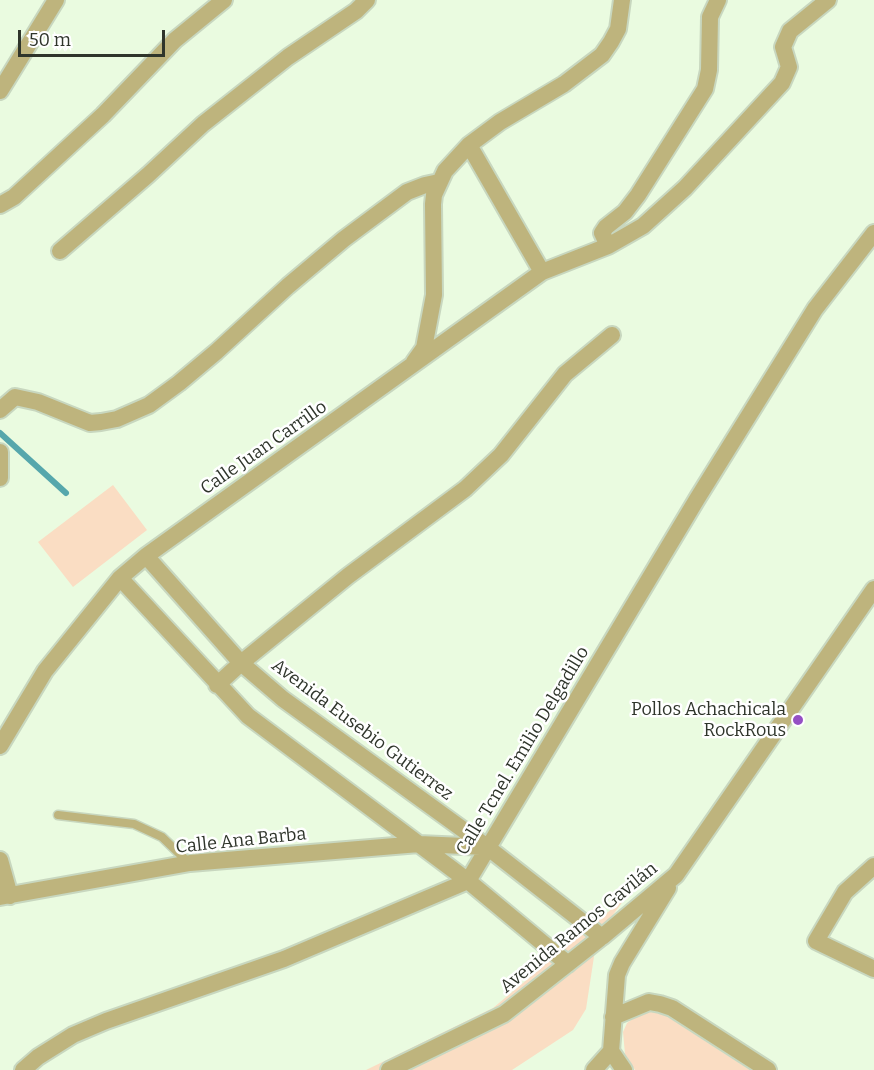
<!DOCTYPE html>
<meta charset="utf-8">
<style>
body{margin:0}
#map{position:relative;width:874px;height:1070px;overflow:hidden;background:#eafbe0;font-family:Bitter,serif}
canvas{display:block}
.scale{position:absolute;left:18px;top:30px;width:147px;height:27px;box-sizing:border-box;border:3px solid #2f352b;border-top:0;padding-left:8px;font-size:18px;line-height:21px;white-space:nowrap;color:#2f352b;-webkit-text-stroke:4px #fff;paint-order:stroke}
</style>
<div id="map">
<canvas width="874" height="1070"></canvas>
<div class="scale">50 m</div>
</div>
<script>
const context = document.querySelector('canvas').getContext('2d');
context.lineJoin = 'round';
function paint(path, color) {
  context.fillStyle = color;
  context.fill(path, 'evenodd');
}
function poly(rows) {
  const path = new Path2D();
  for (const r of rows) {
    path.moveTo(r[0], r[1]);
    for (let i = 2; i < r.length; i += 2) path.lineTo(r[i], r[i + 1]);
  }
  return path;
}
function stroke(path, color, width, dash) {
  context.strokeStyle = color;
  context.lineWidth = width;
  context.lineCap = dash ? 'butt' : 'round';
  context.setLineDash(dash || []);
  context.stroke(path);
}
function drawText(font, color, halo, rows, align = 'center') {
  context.font = font + ' Bitter,serif';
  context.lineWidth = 5;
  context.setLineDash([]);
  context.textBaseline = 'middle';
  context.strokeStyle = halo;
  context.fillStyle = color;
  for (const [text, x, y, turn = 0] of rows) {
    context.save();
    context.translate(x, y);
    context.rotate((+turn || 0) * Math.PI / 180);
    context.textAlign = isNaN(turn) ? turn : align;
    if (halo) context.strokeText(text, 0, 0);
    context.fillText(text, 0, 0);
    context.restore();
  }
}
const green = poly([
 [113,485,147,530,73,587,38,542],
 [626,897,597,937,586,1009,573,1030,512,1070,366,1070,493,1008],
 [649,1011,658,1012,665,1015,750,1070,635,1070,625,1054,623,1032,627,1023,641,1013]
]);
const stream = poly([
 [0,433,66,493]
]);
const service = poly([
 [58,815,134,824,162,837,189,863]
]);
const minor = poly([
 [0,91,56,0],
 [469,145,542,272],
 [0,205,14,197,103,115,175,40,224,0],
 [608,246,602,233,606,227,625,212,638,195,705,89,709,70,710,17,718,0],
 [60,251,148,175,203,124,288,57,356,11,367,0],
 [414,362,424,348,434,295,433,204,434,195,445,171,469,145,500,122,564,84,602,55,611,42,618,29,622,0],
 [0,410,15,397,38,402,90,423,101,422,117,419,149,405,179,383,216,352,288,286,344,239,407,192,425,185,439,182],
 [0,452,0,478],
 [146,556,241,663,283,699,487,847,602,937],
 [120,578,248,716,468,881,568,964],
 [217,685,241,663,348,576,465,489,501,455,565,374,612,335],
 [0,746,45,671,120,578,146,556,542,272,608,246,643,226,685,188,782,83,789,67,783,47,790,31,828,0],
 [0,860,10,896],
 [874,866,845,892,816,941,874,969],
 [0,897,190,863,419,844,486,847],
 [613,1017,649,1002,660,1004,672,1008,768,1070],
 [611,1051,617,975,622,963,668,888],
 [611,1051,624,1070],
 [23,1070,38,1057,73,1035,106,1021,284,959,468,881,697,499,815,309,874,233],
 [389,1070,504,1014,602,937,676,875,874,589],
 [594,1070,611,1051]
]);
const markers = [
 [798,720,6,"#9550c4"]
];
const streetNames = [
 ["Calle Juan Carrillo",264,448,-35],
 ["Avenida Eusebio Gutierrez",362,730,37],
 ["Calle Tcnel. Emilio Delgadillo",523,751,-59],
 ["Calle Ana Barba",241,841,-6],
 ["Avenida Ramos Gavilán",579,928,-39]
];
const poiNames = [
 ["Pollos Achachicala",786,710],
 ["RockRous",786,731]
];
paint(green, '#faddc3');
stroke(stream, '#56a7ac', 6);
stroke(service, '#c8d7bf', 11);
stroke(minor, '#c8d7bf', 20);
stroke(service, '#beb47d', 8);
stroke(minor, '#beb47d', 16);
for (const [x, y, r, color] of markers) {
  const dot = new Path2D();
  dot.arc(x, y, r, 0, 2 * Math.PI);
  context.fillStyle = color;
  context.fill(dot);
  stroke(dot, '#fff', 2);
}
drawText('18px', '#2f352b', '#fff', streetNames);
drawText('18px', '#2f352b', '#fff', poiNames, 'right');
</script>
